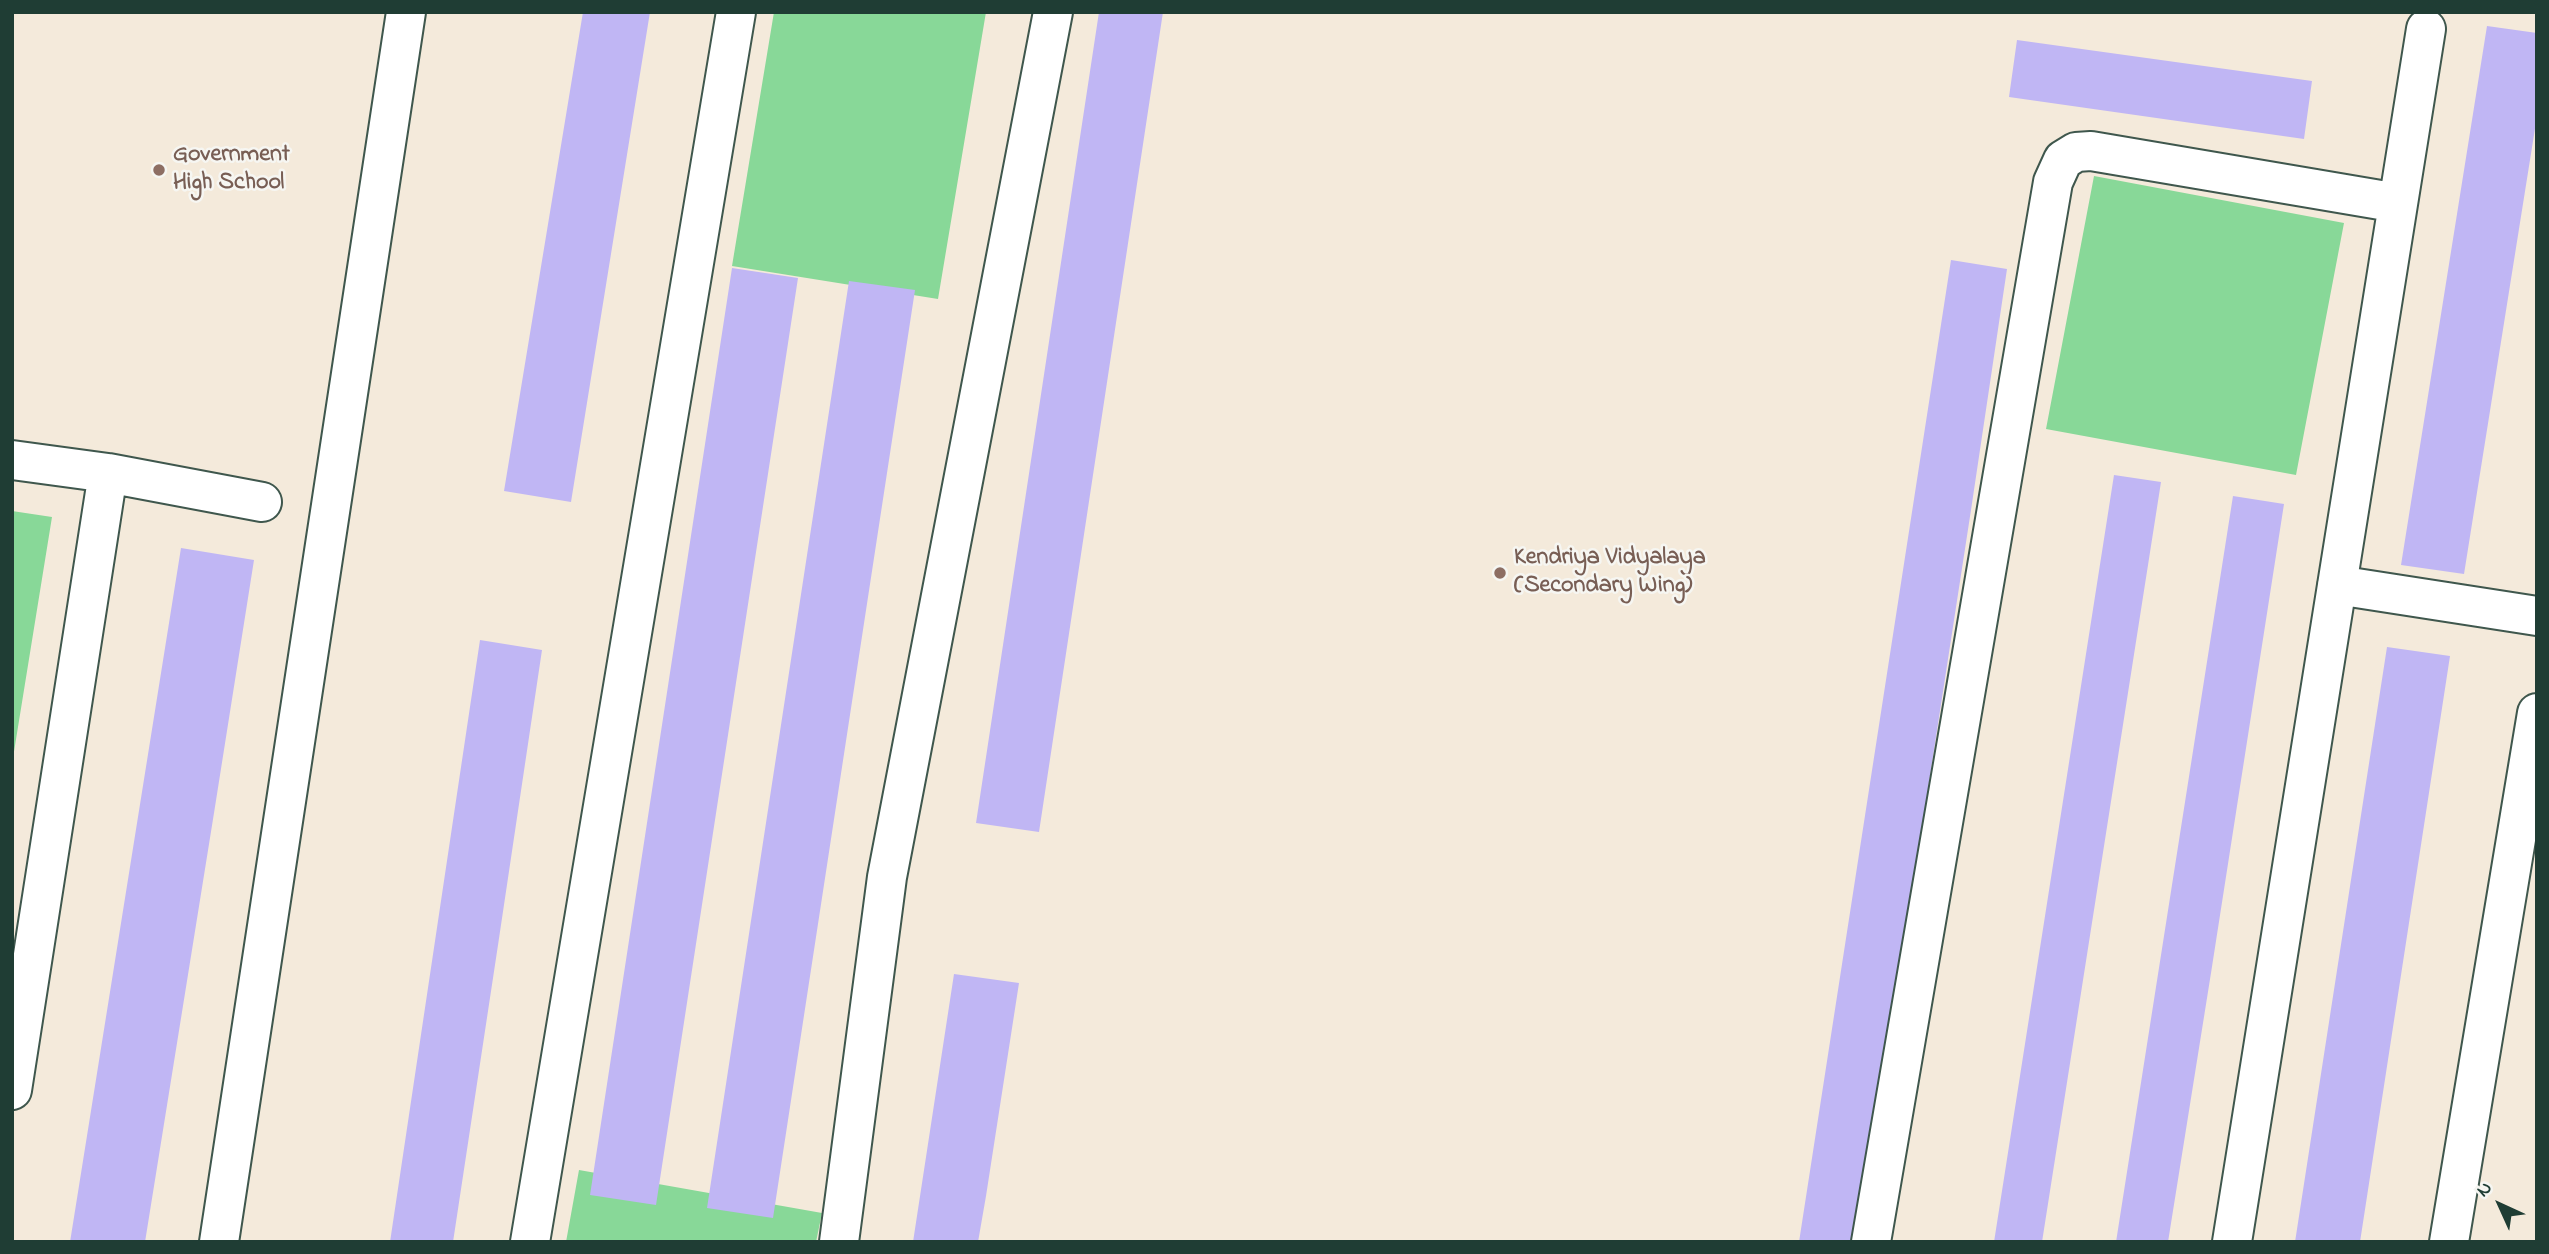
<!DOCTYPE html>
<style>
body{margin:0}
#map{position:relative;width:2549px;height:1254px;overflow:hidden;background:#f4eadb;font-family:"Indie Flower",sans-serif}
canvas{display:block}
.frame{position:absolute;inset:0;border:14px solid #1f3d34;pointer-events:none}
.north{position:absolute;left:2465px;top:1170px;width:70px;height:70px;-webkit-text-stroke:5px #f6f6f2;paint-order:stroke;rotate:315deg;font-size:19px;font-weight:700;line-height:28px;text-align:center;color:#1f3d34}
.north::after{content:'';display:block;margin:auto;width:24px;height:32px;background:#1f3d34;clip-path:polygon(50% 0,100% 100%,50% 72%,0 100%)}
</style>
<div id="map">
<canvas width="2549" height="1254"></canvas>
<div class="frame"></div>
<div class="north">N</div>
</div>
<script>
const context = document.querySelector('canvas').getContext('2d');
context.lineJoin = 'round';
function paint(path, color) {
  context.fillStyle = color;
  context.fill(path, 'evenodd');
}
function poly(rows) {
  const path = new Path2D();
  for (const r of rows) {
    path.moveTo(r[0], r[1]);
    for (let i = 2; i < r.length; i += 2) path.lineTo(r[i], r[i + 1]);
  }
  return path;
}
function stroke(path, color, width, dash) {
  context.strokeStyle = color;
  context.lineWidth = width;
  context.lineCap = dash ? 'butt' : 'round';
  context.setLineDash(dash || []);
  context.stroke(path);
}
function drawText(font, color, halo, rows, align = 'center') {
  context.font = font + ' "Indie Flower",sans-serif';
  context.lineWidth = 5;
  context.setLineDash([]);
  context.textBaseline = 'middle';
  context.strokeStyle = halo;
  context.fillStyle = color;
  for (const [text, x, y, turn = 0] of rows) {
    context.save();
    context.translate(x, y);
    context.rotate((+turn || 0) * Math.PI / 180);
    context.textAlign = isNaN(turn) ? turn : align;
    if (halo) context.strokeText(text, 0, 0);
    context.fillText(text, 0, 0);
    context.restore();
  }
}
const green = poly([
 [774,12,986,12,938,299,732,266],
 [2094,176,2344,223,2296,475,2046,429],
 [12,511,52,517,12,764],
 [579,1170,822,1213,816,1242,566,1242]
]);
const building = poly([
 [583,12,650,12,571,502,504,491],
 [1099,12,1163,12,1039,832,976,823],
 [2487,26,2537,33,2537,116,2464,574,2401,565],
 [2017,40,2312,81,2304,139,2009,97],
 [1951,260,2007,269,1971,510,1858,1242,1799,1242],
 [732,268,798,278,656,1205,590,1195],
 [849,281,915,290,773,1218,707,1208],
 [2114,475,2161,482,2042,1242,1994,1242],
 [2233,496,2284,504,2211,973,2168,1242,2116,1242],
 [181,548,254,560,214,813,145,1242,70,1242],
 [480,640,542,650,498,945,453,1242,390,1242],
 [2387,647,2450,656,2360,1242,2295,1242],
 [954,974,1019,983,986,1196,978,1242,913,1242]
]);
const minor = poly([
 [12,460,108,473,262,502],
 [2337,585,2537,616],
 [12,1090,108,473],
 [219,1242,406,12],
 [530,1242,736,12],
 [839,1242,887,877,1053,12],
 [1871,1242,2053,182,2063,160,2076,152,2091,151,2398,203],
 [2232,1242,2426,29],
 [2449,1242,2537,713]
]);
const markers = [
 [159,170,7,"#8d6e63"],
 [1500,573,7,"#8d6e63"]
];
const educationNames = [
 ["Government",173,156],
 ["High School",173,184],
 ["Kendriya Vidyalaya",1514,559],
 ["(Secondary Wing)",1514,587]
];
paint(green, '#88d898');
paint(building, '#c0b6f4');
stroke(minor, '#3f574d', 42);
stroke(minor, '#fff', 38);
for (const [x, y, r, color] of markers) {
  const dot = new Path2D();
  dot.arc(x, y, r, 0, 2 * Math.PI);
  context.fillStyle = color;
  context.fill(dot);
  stroke(dot, '#f6f6f2', 2.5);
}
drawText('bold 24px', '#785e54', '#f6f6f2', educationNames, 'left');
</script>
